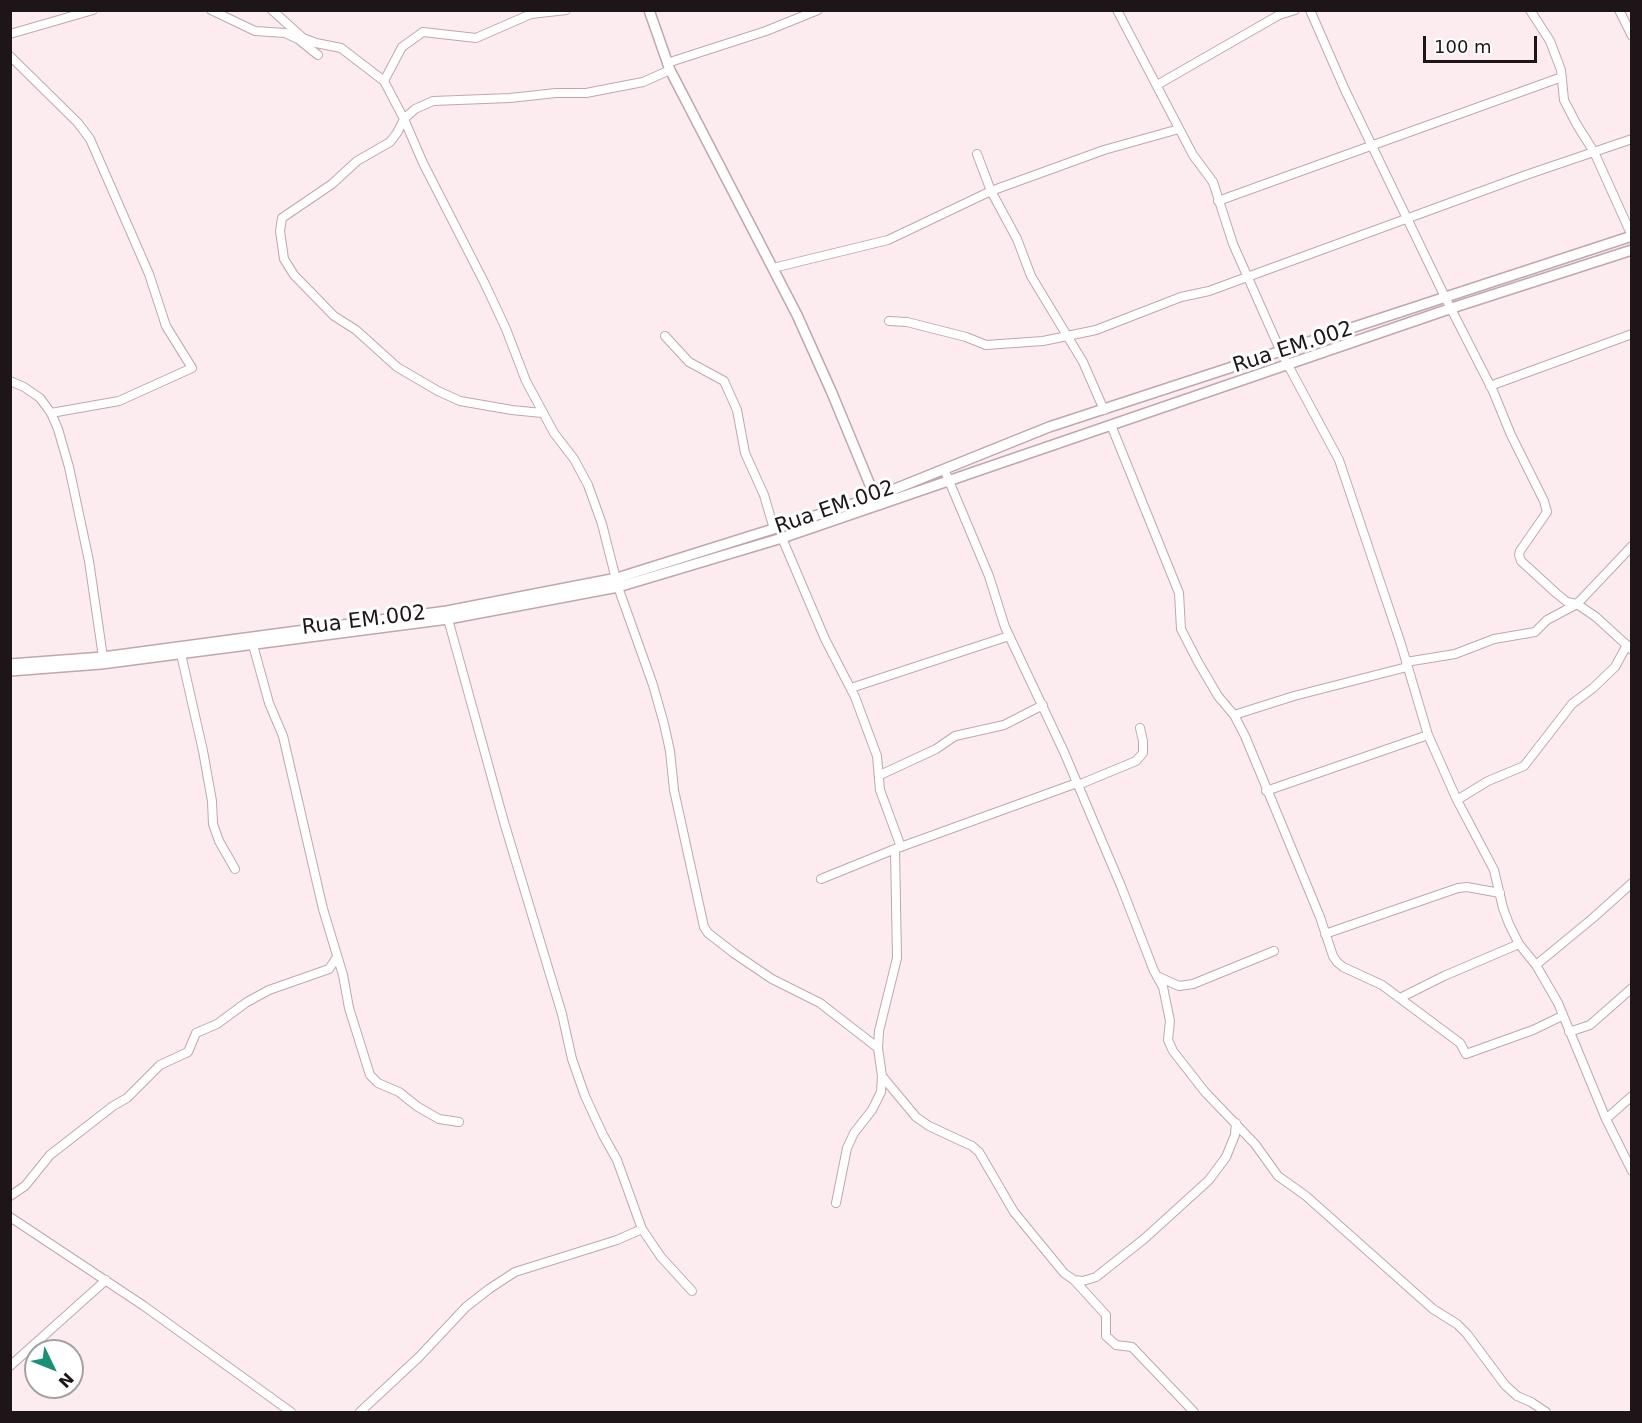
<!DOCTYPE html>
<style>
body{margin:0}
#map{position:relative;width:1642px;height:1423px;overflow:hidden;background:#fcecf0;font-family:"DejaVu Sans",sans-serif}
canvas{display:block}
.frame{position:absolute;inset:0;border:12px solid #1d1517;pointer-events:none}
.north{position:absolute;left:24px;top:1339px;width:60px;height:60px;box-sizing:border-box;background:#fff;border:2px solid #a5a1a2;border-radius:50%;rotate:133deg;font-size:16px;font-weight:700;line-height:24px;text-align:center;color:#1d1517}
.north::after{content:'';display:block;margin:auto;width:21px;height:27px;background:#199075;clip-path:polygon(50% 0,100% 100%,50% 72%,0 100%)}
.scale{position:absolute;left:1423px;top:36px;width:114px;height:27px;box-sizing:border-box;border:3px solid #1d1517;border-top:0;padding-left:8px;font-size:18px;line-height:21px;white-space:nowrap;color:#1d1517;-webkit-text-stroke:4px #fff;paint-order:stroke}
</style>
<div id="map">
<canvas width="1642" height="1423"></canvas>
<div class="frame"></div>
<div class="north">N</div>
<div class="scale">100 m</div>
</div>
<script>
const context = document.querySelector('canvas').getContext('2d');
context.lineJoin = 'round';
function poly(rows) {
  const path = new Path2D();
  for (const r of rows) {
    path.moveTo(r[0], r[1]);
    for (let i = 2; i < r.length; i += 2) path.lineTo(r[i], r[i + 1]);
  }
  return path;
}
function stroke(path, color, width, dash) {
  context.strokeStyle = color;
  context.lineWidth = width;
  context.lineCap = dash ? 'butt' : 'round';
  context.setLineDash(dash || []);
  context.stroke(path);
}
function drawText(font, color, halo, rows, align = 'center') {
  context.font = font + ' "DejaVu Sans",sans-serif';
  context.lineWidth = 6;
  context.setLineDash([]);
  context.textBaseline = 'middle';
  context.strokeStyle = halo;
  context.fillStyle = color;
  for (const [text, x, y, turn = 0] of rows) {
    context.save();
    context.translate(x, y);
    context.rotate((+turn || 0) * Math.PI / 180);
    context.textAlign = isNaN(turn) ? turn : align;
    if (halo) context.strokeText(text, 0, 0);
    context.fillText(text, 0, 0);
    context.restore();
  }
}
const minor = poly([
 [211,10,255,31,285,33,298,39,318,55],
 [272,10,303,38,316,43,341,48,384,81,404,119,423,163,485,284,506,329,526,381,554,433,574,459,588,485,602,524,618,587,653,685,664,724,670,751,674,790,704,927,708,933,735,954,772,979,820,1003,878,1048],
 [1117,10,1193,155,1213,182,1233,244,1281,352,1339,460,1401,644,1428,735,1457,800,1494,870,1503,908,1509,924,1519,944,1536,965,1558,1003,1606,1119,1632,1171],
 [1310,10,1345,90,1445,297,1493,391,1511,435,1544,501,1547,512,1520,551,1519,555,1521,561,1556,593,1567,602,1577,604,1596,617,1632,650],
 [1530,10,1550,41,1561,70,1564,100,1577,125,1594,152,1632,236],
 [1619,10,1632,36],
 [10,34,93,10],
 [10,56,78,123,90,139,149,274,166,326,192,368,119,401,51,413],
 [667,63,766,31,818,10],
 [384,81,402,47,423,32,476,38,531,14,566,10],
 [1157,85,1279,15,1295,10],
 [977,154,991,191,1017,239,1031,276,1083,362,1104,410],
 [1218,201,1562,77],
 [773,268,888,240,991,191,1104,150,1179,129],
 [889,321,907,322,966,337,986,345,1043,341,1096,330,1181,297,1209,291,1526,175,1632,139],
 [665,336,689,362,724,381,737,410,745,453,764,495,774,529],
 [10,381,24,387,40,398,51,413,58,429,69,467,89,561,103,657],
 [1490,386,1632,334],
 [542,413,512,410,460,401,438,391,397,367,356,330,334,316,294,275,284,259,280,231,282,218,332,184,357,161,390,142,397,133,404,119,415,109,433,101,510,98,556,93,586,93,643,82,670,70],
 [1111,425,1179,593,1181,629,1198,662,1218,696,1234,715,1245,736,1320,917,1333,956,1337,962,1343,967,1382,985,1460,1043,1466,1054,1533,1030,1562,1016],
 [944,469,989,576,1005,627,1064,752,1121,886,1154,971,1163,987,1170,1021,1168,1040,1173,1051,1205,1092,1255,1144,1278,1176,1306,1196,1433,1309,1457,1324,1467,1334,1505,1385,1517,1396,1531,1402,1546,1412],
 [782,538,825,639,855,697,877,756,880,790,901,847],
 [253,645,269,703,283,736,323,909,343,975,349,1008,370,1075,378,1083,399,1092,418,1107,439,1119,459,1122],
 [181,654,203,751,212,801,213,824,219,841,235,869],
 [1406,662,1455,654,1494,639,1535,632,1547,620,1577,604,1632,546],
 [851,688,1009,636],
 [1234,715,1294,696,1407,667],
 [880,775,936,749,955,736,1004,725,1043,705],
 [1078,785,1136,761,1143,753,1143,741,1140,728],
 [1266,791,1428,735],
 [1457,800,1488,781,1524,766,1572,704,1593,688,1615,667,1627,645],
 [821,879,895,849,1077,783],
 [1325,934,1458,888,1467,887,1500,893],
 [1536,965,1593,918,1632,883],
 [1159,977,1179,986,1193,984,1274,951],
 [1400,998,1444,976,1519,944],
 [1569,1032,1590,1025,1632,988],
 [882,1076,916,1117,929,1126,972,1146,979,1152,1014,1212,1064,1273,1074,1280,1083,1281,1096,1277,1144,1239,1209,1180,1226,1157,1235,1135,1236,1123],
 [1606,1119,1632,1096],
 [10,1196,25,1186,50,1155,113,1106,127,1098,160,1065,188,1052,196,1033,217,1024,247,1002,269,990,329,969,337,957],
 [836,1203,847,1148,854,1133,872,1110,881,1092,882,1076,878,1048,879,1031,897,958,895,849],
 [10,1217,144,1306,291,1412],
 [642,1229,661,1257,692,1291],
 [1074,1280,1106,1315,1106,1336,1116,1345,1132,1347,1194,1412],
 [10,1366,106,1280],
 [360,1412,419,1357,466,1307,489,1289,515,1272,617,1240,642,1229,617,1160,603,1135,585,1096,572,1059,562,1014,504,822,448,619]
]);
const tertiary = poly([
 [649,10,670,70,797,315,832,393,875,497],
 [10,664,103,657,447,611,617,578,875,497,1049,427,1632,236],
 [10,671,101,664,448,619,618,587,782,538,1452,308,1632,250]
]);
const streetNames = [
 ["Rua EM.002",1293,348,-18],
 ["Rua EM.002",835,508,-19],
 ["Rua EM.002",364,621,-7]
];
stroke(minor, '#c0a7ad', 10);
stroke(tertiary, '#c0a7ad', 12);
stroke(minor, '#fff', 8);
stroke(tertiary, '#fff', 9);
drawText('21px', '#1d1517', '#fff', streetNames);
</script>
